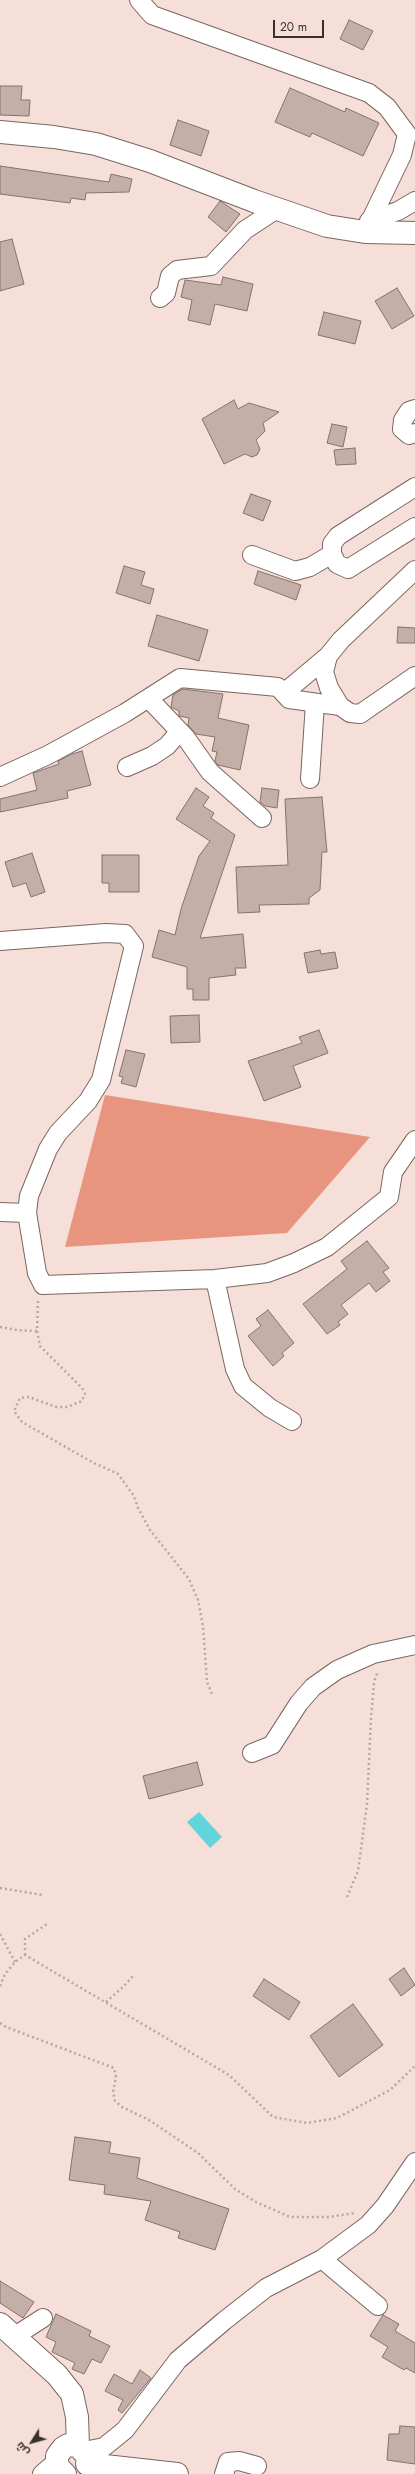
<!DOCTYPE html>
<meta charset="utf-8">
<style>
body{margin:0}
#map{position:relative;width:415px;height:2474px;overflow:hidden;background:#f6dfd8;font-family:Jost,Cairo,sans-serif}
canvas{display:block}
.north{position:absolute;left:12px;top:2422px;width:40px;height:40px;-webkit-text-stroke:3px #f6dfd8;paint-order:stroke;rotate:233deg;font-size:11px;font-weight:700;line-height:16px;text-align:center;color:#38302d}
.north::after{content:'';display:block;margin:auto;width:14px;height:18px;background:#38302d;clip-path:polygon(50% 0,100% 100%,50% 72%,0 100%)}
.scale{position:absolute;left:273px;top:20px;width:51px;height:18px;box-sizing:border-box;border:2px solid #38302d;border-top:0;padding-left:5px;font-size:12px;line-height:14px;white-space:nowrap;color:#38302d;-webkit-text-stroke:3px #f6dfd8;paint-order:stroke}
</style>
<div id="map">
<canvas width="415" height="2474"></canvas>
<div class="north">ش</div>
<div class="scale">20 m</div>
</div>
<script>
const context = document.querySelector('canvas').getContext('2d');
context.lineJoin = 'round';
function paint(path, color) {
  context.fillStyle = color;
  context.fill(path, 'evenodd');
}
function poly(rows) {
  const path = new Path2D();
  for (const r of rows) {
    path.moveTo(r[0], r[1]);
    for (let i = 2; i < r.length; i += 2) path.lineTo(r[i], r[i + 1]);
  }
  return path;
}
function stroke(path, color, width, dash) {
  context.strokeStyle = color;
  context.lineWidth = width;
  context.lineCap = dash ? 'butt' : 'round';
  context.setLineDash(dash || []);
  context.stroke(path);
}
const forest = poly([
 [105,1095,370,1137,287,1233,65,1247]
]);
const water = poly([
 [199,1812,222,1837,210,1848,187,1822]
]);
const building = poly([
 [349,20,373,31,363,50,340,39,349,20],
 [0,86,22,86,21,100,30,100,29,116,0,115,0,86],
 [290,88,345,112,346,108,379,123,363,156,312,133,310,137,275,122,290,88],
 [178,120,209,131,201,156,170,145,178,120],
 [0,166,109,182,111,174,132,179,129,192,86,193,85,200,71,198,70,203,0,194,0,166],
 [220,201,240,214,226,232,208,217,220,201],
 [12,239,24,284,0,291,0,242,12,239],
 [223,277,253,284,247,311,215,304,210,325,188,320,192,300,181,297,185,280,221,285,223,277],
 [397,288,414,316,392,329,375,301,397,288],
 [324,312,361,321,355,344,318,335,324,312],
 [234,400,238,409,249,403,279,412,263,423,265,431,256,440,260,449,257,455,252,457,245,454,224,464,202,419,234,400],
 [332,424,347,427,343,447,327,443,332,424],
 [355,448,356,464,336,465,334,450,355,448],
 [251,494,271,501,263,521,243,513,251,494],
 [124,566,145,572,141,585,154,589,150,604,116,593,124,566],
 [258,571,301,585,296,600,254,584,258,571],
 [157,615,208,630,199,661,148,646,157,615],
 [398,627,415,628,415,643,397,643,398,627],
 [183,689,223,694,218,718,249,725,240,770,218,765,215,761,217,752,212,751,215,737,196,734,188,725,189,718,179,716,179,711,171,707,173,695,183,689],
 [82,751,91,785,67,791,68,798,0,812,0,799,37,790,33,773,59,764,58,761,72,754,82,751],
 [196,788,209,797,203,806,214,813,211,818,235,835,200,938,243,934,246,968,235,968,236,975,209,978,209,1000,193,1000,193,989,187,989,187,967,152,957,159,930,175,935,181,909,199,856,210,841,176,819,196,788],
 [262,788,279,790,277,808,265,806,260,802,262,788],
 [322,797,327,852,322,852,320,890,309,898,309,904,259,905,260,912,238,913,236,867,288,865,285,799,322,797],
 [32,853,45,892,31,897,26,883,13,887,5,862,32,853],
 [102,855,139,855,139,892,109,892,109,883,102,883,102,855],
 [320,950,321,954,335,952,338,968,308,973,304,953,320,950],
 [199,1015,200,1042,171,1043,170,1016,199,1015],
 [319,1030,328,1053,293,1066,301,1087,264,1101,248,1061,302,1043,299,1037,319,1030],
 [126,1050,145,1054,136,1087,121,1083,123,1077,119,1076,126,1050],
 [367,1241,389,1268,383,1272,390,1281,376,1292,369,1283,341,1305,348,1314,338,1322,340,1325,327,1334,303,1304,347,1269,341,1261,367,1241],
 [268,1310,294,1343,282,1353,284,1356,273,1366,248,1336,261,1326,256,1319,268,1310],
 [197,1762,203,1785,149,1799,143,1776,197,1762],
 [404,1968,415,1985,401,1996,389,1979,404,1968],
 [264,1979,300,2002,289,2020,253,1996,264,1979],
 [353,2004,383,2045,339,2077,310,2036,353,2004],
 [75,2137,111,2142,109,2153,140,2158,137,2178,229,2209,215,2250,178,2238,180,2232,145,2220,151,2201,104,2194,105,2185,69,2180,75,2137],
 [0,2281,34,2302,23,2318,0,2303,0,2281],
 [56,2314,91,2331,89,2336,110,2346,101,2363,92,2359,84,2374,72,2369,75,2363,52,2352,56,2342,46,2337,56,2314],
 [383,2315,399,2324,395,2331,415,2343,415,2373,406,2368,404,2370,382,2357,388,2347,370,2336,383,2315],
 [140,2370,151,2378,122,2413,118,2410,123,2400,105,2391,114,2374,132,2384,140,2370],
 [400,2426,415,2427,415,2464,387,2460,389,2434,399,2434,400,2426]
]);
const path = poly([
 [38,1301,37,1331,40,1346,82,1388,85,1394,82,1401,67,1407,56,1407,29,1397,20,1398,14,1411,22,1422,92,1462,118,1474,134,1496,138,1508,150,1530,189,1579,198,1600,203,1626,207,1682,212,1694],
 [0,1327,17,1330,37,1331],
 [0,1888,43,1895],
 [347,1897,358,1871,367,1804,371,1718,374,1682,378,1671],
 [0,1934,15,1962],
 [25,1955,25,1939,47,1924],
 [0,1986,5,1974,15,1962,25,1955,229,2075,273,2117,307,2123,337,2118,390,2090,415,2066],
 [106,2002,123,1987,133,1976],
 [0,2023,6,2027,114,2068,116,2077,113,2092,115,2101,122,2107,149,2120,198,2153,235,2189,256,2202,290,2217,329,2217,355,2213]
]);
const minor = poly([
 [139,0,152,15,369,93,387,107,407,134,402,155,365,232],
 [369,221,398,211,415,201],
 [160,298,166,293,170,276,177,270,211,266,245,230,277,209],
 [415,409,409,411,403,420,402,429,409,435,415,433],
 [415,487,338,536,332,544,332,554,337,564,348,569,415,527],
 [252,555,295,571,310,567,332,554],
 [415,570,341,640,328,656,324,672,329,688,340,706,350,713,360,714,415,676],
 [284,693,328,656],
 [149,699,186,738,210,772,262,818],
 [127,767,152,756,167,746,179,732],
 [0,777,48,755,125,713,180,678,278,687,289,699,340,706],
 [310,779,315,703],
 [0,941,106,933,125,934,134,946,101,1080,88,1101,58,1133,48,1149,29,1196,27,1213,37,1273,43,1285,215,1279,267,1273,294,1263,327,1247,389,1197,393,1172,415,1140],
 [0,1212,27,1213],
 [215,1279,235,1369,243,1386,270,1408,292,1421],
 [252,1753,272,1745,299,1703,313,1687,337,1670,373,1654,415,1645],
 [322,2259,378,2306],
 [15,2336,43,2318],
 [84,2451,104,2447,125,2430,178,2360,224,2321,266,2288,322,2259,368,2225,385,2206,415,2162],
 [42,2474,57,2461],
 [224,2474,228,2462,239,2461,257,2466]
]);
const major = poly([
 [0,132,54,137,96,144,150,161,254,201,327,226,365,232,415,233],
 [0,2324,57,2375,72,2394,77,2417,78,2446],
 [87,2464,177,2474],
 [65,2474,58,2467,57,2461,57,2456,63,2448,68,2445,78,2446,87,2456]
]);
paint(forest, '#e8957f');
paint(water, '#61d5db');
paint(building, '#c4aea8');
stroke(building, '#86716c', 1);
stroke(minor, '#7a6660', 20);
stroke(major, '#7a6660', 24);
stroke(path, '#b8a6a0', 2.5, [2, 3]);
stroke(minor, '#fff', 18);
stroke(major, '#fff', 22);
</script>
